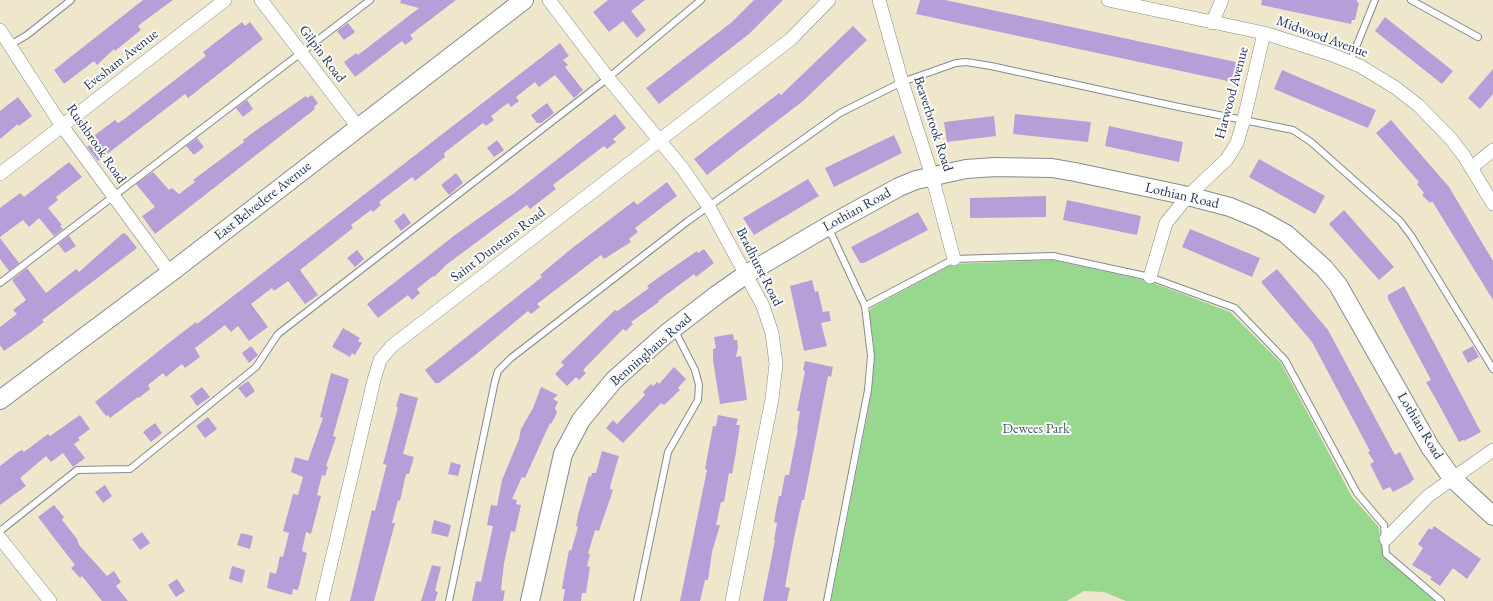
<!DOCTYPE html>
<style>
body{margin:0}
canvas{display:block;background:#efe7cb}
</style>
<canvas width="1493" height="601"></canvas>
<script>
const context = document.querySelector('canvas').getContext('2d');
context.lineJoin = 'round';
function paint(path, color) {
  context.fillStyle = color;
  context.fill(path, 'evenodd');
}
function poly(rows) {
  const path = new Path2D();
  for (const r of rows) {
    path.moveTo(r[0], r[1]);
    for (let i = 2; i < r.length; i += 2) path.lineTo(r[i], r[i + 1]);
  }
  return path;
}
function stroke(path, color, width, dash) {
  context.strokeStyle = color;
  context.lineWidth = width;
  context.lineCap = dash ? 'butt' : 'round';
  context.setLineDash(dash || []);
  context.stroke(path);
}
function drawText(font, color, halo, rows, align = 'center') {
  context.font = font + ' "EB Garamond",serif';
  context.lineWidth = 4;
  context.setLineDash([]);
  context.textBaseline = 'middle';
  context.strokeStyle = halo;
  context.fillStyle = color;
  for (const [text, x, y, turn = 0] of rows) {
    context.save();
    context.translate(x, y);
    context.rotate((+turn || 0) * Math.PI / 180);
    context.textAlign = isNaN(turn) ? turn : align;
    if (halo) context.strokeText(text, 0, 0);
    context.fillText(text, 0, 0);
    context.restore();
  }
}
const green = poly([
 [1052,260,1148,281,1230,312,1281,363,1352,497,1378,526,1385,557,1436,601,1126,601,1104,592,1084,591,1067,601,831,601,869,407,874,345,869,316,871,308,953,264]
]);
const building = poly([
 [143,0,173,0,143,22,138,26,141,30,115,51,114,49,97,65,94,61,64,84,54,70],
 [401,0,456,0,410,35,413,39,405,45,402,41,355,77,344,62,356,53,358,55,419,8,400,3],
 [608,0,645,0,631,11,646,30,637,38,623,21,609,32,593,12],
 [754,0,783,0,749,34,659,104,646,88,732,22],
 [920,0,945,0,1236,62,1232,82,916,14],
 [1262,0,1357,0,1357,2,1359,3,1355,20,1352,20,1351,24,1261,5],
 [1385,17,1453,71,1442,84,1375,31],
 [242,22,245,26,250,22,263,39,188,98,185,94,98,161,87,147,91,144,88,140,115,120,118,123,123,120,206,56,203,52],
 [348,23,355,32,344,40,337,31],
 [853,26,867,40,803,101,707,175,694,159,779,93,781,95],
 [560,43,569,56,563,60,568,65,565,67,583,90,574,98,555,75,539,87,535,82,516,97,519,101,511,107,508,103,491,116,494,120,486,126,483,123,444,153,445,157,415,181,412,177,379,202,381,205,373,212,371,210,351,225,353,228,300,270,318,295,305,304,288,281,274,291,272,288,251,304,268,327,249,341,238,326,231,332,225,325,195,348,200,357,185,368,182,364,166,377,163,373,148,385,150,389,139,398,138,397,110,418,108,415,106,416,95,402,170,342,196,322,197,324],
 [1493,69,1493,94,1480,109,1468,98],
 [1282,70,1376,110,1368,128,1274,89],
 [312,95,318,103,314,107,315,109,155,234,142,216,155,207,136,184,153,172,169,190,172,188,179,194,195,182,193,180,244,142,243,140,255,131,306,96,307,98],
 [18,97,32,116,19,126,18,124,0,139,0,111],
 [247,100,253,109,243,117,236,108],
 [547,103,554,113,541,123,537,123,531,115],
 [615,114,626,128,613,139,616,142,607,149,604,146,553,185,556,189,530,209,527,205,513,215,446,265,434,277,433,276,417,289,420,293,412,300,408,295,378,318,367,304,455,235,513,194],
 [1015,114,1091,122,1088,142,1013,134],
 [994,116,996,136,947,142,944,122],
 [1391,120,1449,187,1493,261,1493,300,1432,201,1430,203,1422,195,1424,193,1417,184,1419,182,1376,133],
 [1109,126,1183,142,1179,162,1105,146],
 [894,135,902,153,834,187,825,168],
 [197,138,204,147,194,155,186,146],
 [497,140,504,150,494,157,487,148],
 [1259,159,1325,196,1315,214,1249,177],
 [69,162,82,177,56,197,58,200,48,208,62,225,60,226,63,229,54,236,39,218,29,227,23,220,0,237,0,208,20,193,24,197],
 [456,173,463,183,449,195,441,185],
 [808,179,819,196,754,235,743,218],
 [667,182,677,196,635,228,638,232,629,239,631,242,604,259,601,255,537,304,540,307,531,314,528,311,474,356,439,383,435,383,425,370,542,277,540,275,571,249,634,201,637,205],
 [1046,196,1046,217,970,218,970,198],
 [1067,200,1141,216,1137,235,1063,220],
 [1344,210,1394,267,1379,280,1329,224],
 [918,212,928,230,864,263,860,263,851,247],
 [404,213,411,223,401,231,394,221],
 [1190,229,1260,258,1252,277,1182,247],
 [123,233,126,234,137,248,42,320,44,322,31,332,4,351,0,345,0,327,17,314,13,310,26,300,12,280,27,268,46,293,76,269,79,272],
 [69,236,76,246,65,253,58,244],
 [0,238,19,263,9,271,0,259],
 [704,249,714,263,696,277,694,274,658,301,659,302,631,322,633,324,626,331,623,329,583,370,586,373,579,380,576,377,567,386,555,374,564,365,561,362,615,310,617,311,619,310,649,288,647,286,655,280,697,251,698,253],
 [357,250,364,259,355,267,347,258],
 [1277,269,1328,330,1395,455,1400,452,1414,479,1410,483,1393,492,1390,487,1383,490,1370,464,1374,462,1368,452,1370,451,1312,342,1261,282],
 [812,280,815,292,818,291,823,312,829,311,831,321,821,323,827,346,804,351,790,286],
 [1404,286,1481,432,1464,441,1463,440,1459,442,1438,403,1426,382,1431,380,1388,299,1388,295],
 [343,328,360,338,358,341,362,343,355,355,352,353,350,357,332,347],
 [733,334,734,340,737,340,738,347,736,357,741,356,747,400,720,404,713,360,713,349,716,348,714,337],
 [251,346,258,355,249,363,242,353],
 [1473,346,1479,357,1468,363,1462,352],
 [805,361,833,367,831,377,828,376,804,500,802,500,793,543,785,587,790,588,787,601,763,601,775,540,774,540,777,523,774,522,777,505,779,496,781,496,785,475,789,475,798,429,797,429,800,411,797,411,805,371,803,370],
 [674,367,686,379,678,388,680,390,664,405,661,403,623,443,606,428,613,420,617,424,645,395,643,392,651,384,653,386,657,382,659,384],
 [331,373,349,379,333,436,336,437,326,466,328,467,325,476,322,475,317,495,321,496,311,534,306,532,302,551,307,553,298,590,293,589,292,595,267,588,270,572,276,574,280,556,283,557,289,533,283,531,293,494,298,495,303,477,291,472,295,457,308,461,323,418,320,417],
 [248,381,255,391,246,398,238,388],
 [202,387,210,397,197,406,190,396],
 [541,387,558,395,553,399,558,402,555,408,557,413,551,424,550,423,525,478,522,477,512,499,517,500,516,504,521,505,515,532,511,531,504,563,501,590,505,591,503,601,472,601,476,581,481,582,493,526,487,525,491,505,497,506,502,480,519,439,521,429,533,408],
 [400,393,418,398,403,454,414,457,409,474,406,474,400,501,398,500,392,523,395,523,374,601,350,601,372,510,375,511,386,467,387,465,383,464,398,407,396,407],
 [80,415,90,429,78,438,80,440,74,444,85,458,73,467,63,453,51,462,46,456,20,478,26,486,0,505,0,466,18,452,22,450,24,452,48,434,50,436],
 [718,415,738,419,736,425,740,425,735,458,732,474,729,473,724,502,721,502,716,525,720,525,712,552,708,580,705,580,700,601,680,601,707,470,705,469,713,426,716,426],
 [208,417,217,429,205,438,196,426],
 [155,423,162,433,151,442,143,432],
 [602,451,619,456,611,483,610,489,613,490,599,531,595,530,588,554,590,554,587,566,590,567,586,593,582,593,581,601,563,601,565,589,562,589,563,582,569,550,571,551,578,527,576,526,578,515,589,476,591,477,592,473,596,473],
 [451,462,461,465,458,476,448,474],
 [105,485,112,496,103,503,95,492],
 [54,505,64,517,62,520,77,539,79,545,107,576,114,571,121,582,116,586,128,601,102,601,82,576,80,578,71,568,75,565,38,517],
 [434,520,451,525,448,537,431,533],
 [1434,526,1481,559,1467,579,1453,568,1440,586,1430,579,1432,577,1412,565,1423,548,1418,544,1429,528,1432,530],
 [142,532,150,543,140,550,132,539],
 [241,533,253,536,250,549,237,545],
 [432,565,441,567,435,591,438,592,435,601,421,601],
 [232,566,245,570,242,583,229,579],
 [177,579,185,591,176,597,168,585]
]);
const lane = poly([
 [1411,0,1478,37],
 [10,45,27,35,71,0],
 [1350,62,1375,0],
 [0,283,370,0],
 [865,306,954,259,1053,256,1150,277,1235,308,1285,360,1357,493,1384,525,1386,554,1441,601],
 [0,531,77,470,130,469,256,367,278,334,608,78,701,0],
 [449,601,495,381,498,371,511,358,688,221,840,113,902,82,956,63,966,62,991,66,1174,106,1293,130,1311,142,1400,221,1412,237,1493,369],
 [637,601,668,452,698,400,699,385,695,370,674,329],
 [827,601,868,390,871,356,865,306,828,227]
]);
const street = poly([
 [261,0,358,127],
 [549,0,608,78,683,169,709,207,763,306,772,333,776,364,772,399,732,601],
 [879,0,902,82,932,176,954,259],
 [1108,0,1264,33,1330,54,1360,66,1396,88,1419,106,1451,139,1464,156,1493,204],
 [1212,23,1222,0],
 [0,30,62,126,170,273],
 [1471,168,1493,150],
 [0,174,225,0],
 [1150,277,1166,223,1188,196,1227,159,1237,143,1244,119,1264,33],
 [0,538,50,601],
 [1386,539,1428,496,1493,450],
 [322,601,374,380,380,360,392,346,791,39,829,0]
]);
const secondary = poly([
 [0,400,170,273,524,0],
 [530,601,563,454,581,420,614,380,666,334,718,294,745,275,828,226,899,187,916,180,966,169,995,167,1052,168,1075,172,1188,196,1230,207,1259,219,1286,234,1324,268,1338,285,1430,447,1452,478,1493,516]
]);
const streetNames = [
 ["Midwood Avenue",1322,37,20],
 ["Gilpin Road",322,54,53],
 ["Evesham Avenue",121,60,-38],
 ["Harwood Avenue",1232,93,-75],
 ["Beaverbrook Road",933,124,72],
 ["Rushbrook Road",96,144,55],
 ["Lothian Road",1182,196,13],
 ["East Belvedere Avenue",263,201,-38],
 ["Lothian Road",857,210,-29],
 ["Saint Dunstans Road",498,245,-37],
 ["Bradhurst Road",759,267,63],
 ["Benninghaus Road",651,350,-41],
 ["Lothian Road",1420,426,59]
];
const parkNames = [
 ["Dewees Park",1036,429]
];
paint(green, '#97d78e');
paint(building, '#b89ed8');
stroke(lane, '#858b94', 8);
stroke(street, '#858b94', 14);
stroke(secondary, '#858b94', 20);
stroke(lane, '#fff', 6);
stroke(street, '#fff', 13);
stroke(secondary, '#fff', 18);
drawText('14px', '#1b2f5e', '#fdfcf7', streetNames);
drawText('14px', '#40616c', '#fdfcf7', parkNames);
</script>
